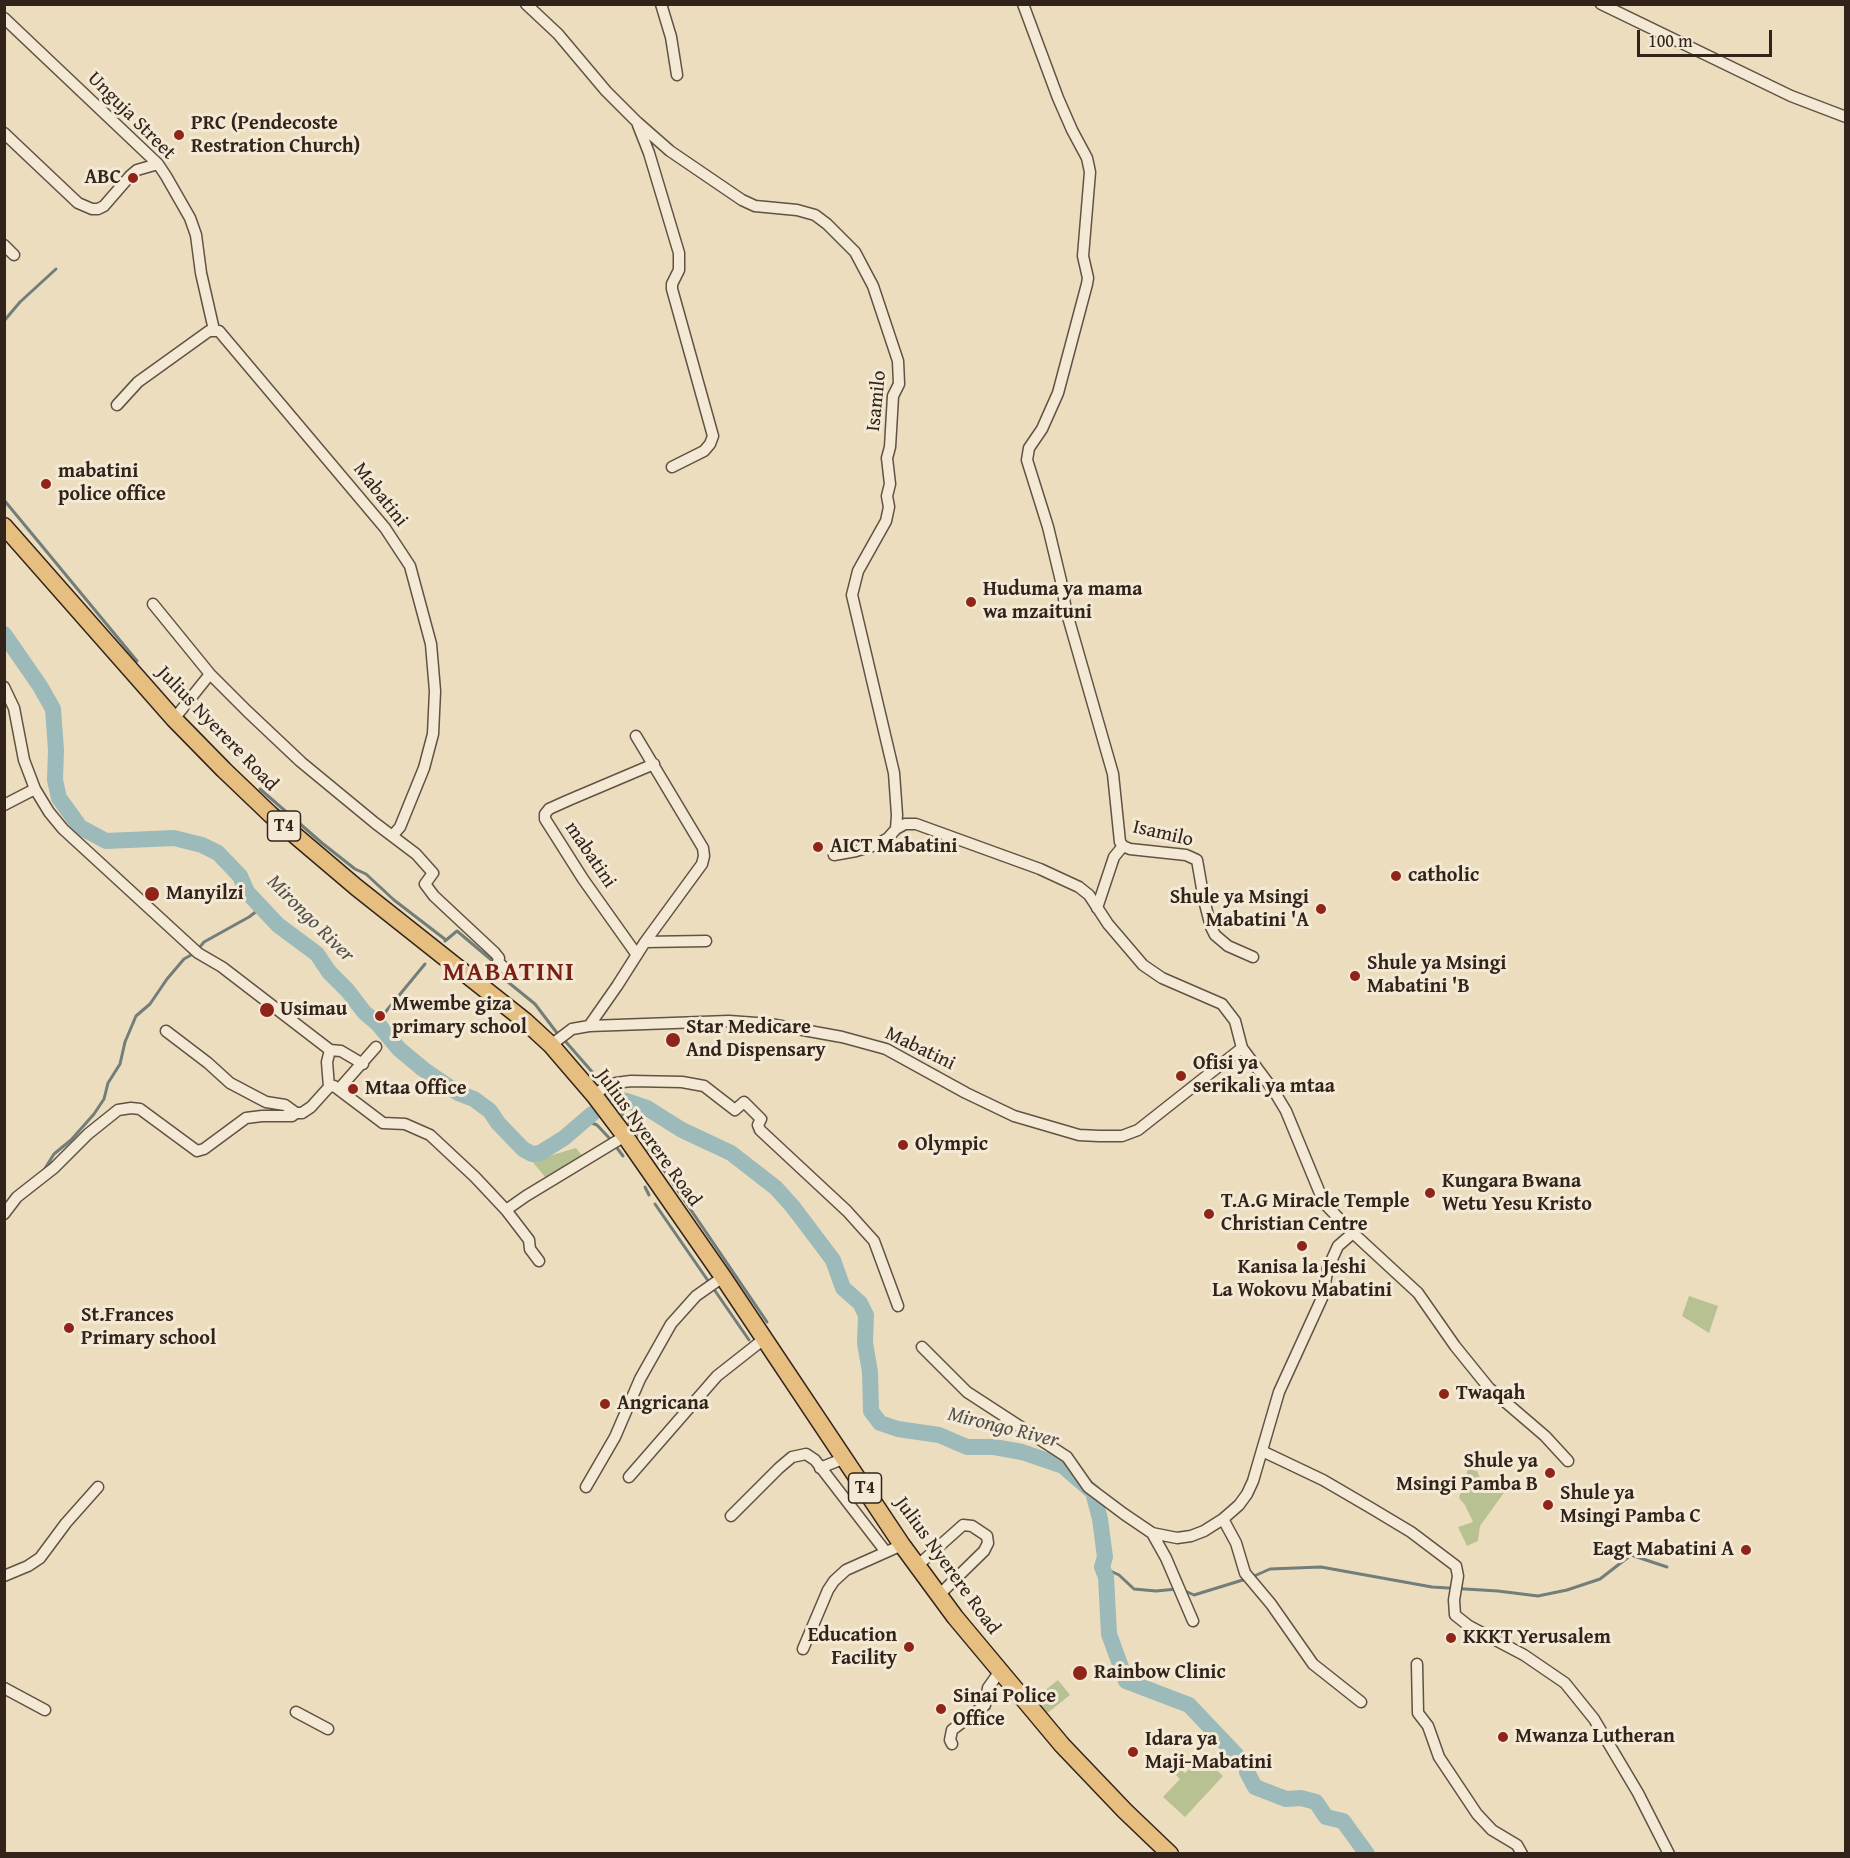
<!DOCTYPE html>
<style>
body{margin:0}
#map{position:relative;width:1850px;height:1858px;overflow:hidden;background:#edddbf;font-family:"Gentium Book Plus",serif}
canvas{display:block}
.frame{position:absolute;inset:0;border:6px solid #32241b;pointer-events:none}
.scale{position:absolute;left:1637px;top:30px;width:135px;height:27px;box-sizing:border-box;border:3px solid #32241b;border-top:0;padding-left:8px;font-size:18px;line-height:21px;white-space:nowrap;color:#32241b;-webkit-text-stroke:4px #f3e9d5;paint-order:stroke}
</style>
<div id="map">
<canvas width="1850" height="1858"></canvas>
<div class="frame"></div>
<div class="scale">100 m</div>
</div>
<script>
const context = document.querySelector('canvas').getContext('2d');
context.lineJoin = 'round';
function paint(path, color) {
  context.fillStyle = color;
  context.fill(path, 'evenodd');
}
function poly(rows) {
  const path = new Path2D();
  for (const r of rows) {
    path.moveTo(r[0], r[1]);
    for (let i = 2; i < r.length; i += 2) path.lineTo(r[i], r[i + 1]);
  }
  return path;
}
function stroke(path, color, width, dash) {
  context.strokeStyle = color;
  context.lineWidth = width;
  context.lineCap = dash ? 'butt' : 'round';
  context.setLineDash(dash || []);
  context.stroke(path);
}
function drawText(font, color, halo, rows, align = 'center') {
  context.font = font + ' "Gentium Book Plus",serif';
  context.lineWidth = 6;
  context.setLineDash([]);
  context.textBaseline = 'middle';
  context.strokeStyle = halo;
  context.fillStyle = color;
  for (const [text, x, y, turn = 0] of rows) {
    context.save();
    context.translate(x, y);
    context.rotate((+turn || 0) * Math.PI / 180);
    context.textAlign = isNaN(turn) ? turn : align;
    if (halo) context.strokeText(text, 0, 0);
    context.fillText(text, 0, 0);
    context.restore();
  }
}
const green = poly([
 [576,1148,583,1157,545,1177,532,1161],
 [1689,1296,1718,1306,1709,1333,1682,1316],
 [1468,1469,1477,1471,1485,1488,1499,1483,1508,1487,1480,1526,1478,1541,1467,1546,1458,1527,1473,1522,1465,1505,1459,1498],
 [1058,1680,1070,1695,1046,1714,1034,1699],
 [1195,1763,1205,1771,1211,1765,1223,1776,1185,1817,1163,1797,1180,1779,1173,1772,1178,1767,1185,1773]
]);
const stream = poly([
 [4,321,20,302,56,269],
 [4,500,137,661],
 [260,789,322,843,355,869,366,874,394,900,446,940],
 [445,941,457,931,495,963],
 [199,948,204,942,249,917,262,907],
 [501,970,503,978,535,1004,557,1033],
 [378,1024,387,1010,425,964],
 [566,1042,616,1099],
 [621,1100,620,1108,622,1113,659,1163,767,1322],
 [584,1120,597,1125,612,1141],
 [617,1148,623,1156],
 [44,1170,54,1154,71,1140,94,1114,104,1099,108,1083,120,1064,125,1042,136,1016,150,1004,167,979,184,959,191,955],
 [645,1187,649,1195],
 [655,1204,749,1340],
 [1102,1567,1119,1575,1134,1589,1156,1591,1177,1589],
 [1252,1577,1270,1569,1321,1567,1432,1587,1498,1591,1538,1596,1567,1590,1600,1579,1631,1555,1667,1567],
 [1183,1590,1194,1595,1246,1579]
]);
const river = poly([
 [4,634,40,686,53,709,56,750,55,780,59,798,80,827,106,841,174,838,202,845,218,853,240,876,247,892,278,925,317,954,329,972,348,991,364,1012,378,1024,399,1049,423,1069,458,1093,474,1099,490,1111,498,1123,523,1149,532,1154,540,1153,564,1138,592,1114],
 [613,1099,627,1101,647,1108,682,1130,731,1153,776,1188,793,1207,833,1260,843,1288,860,1303,866,1315,865,1343,870,1372,871,1411,880,1423,898,1429,939,1435,967,1447,994,1447,1022,1452,1063,1466,1093,1492,1100,1519,1105,1557,1102,1567,1106,1577,1109,1634,1126,1681,1189,1705,1246,1765,1247,1772,1255,1787,1286,1799,1301,1798,1316,1802,1326,1817,1343,1821,1367,1854]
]);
const minor = poly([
 [526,4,558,34,606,91,637,122,670,151,742,200,755,206,797,210,815,215,827,224,855,252,873,286,898,361,899,384,893,396,890,447,887,458,890,484,887,496,889,507,886,521,858,571,852,595,894,773,897,815,896,829,888,838,876,845,856,851,834,855],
 [661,4,671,37,677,75],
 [1023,4,1058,98,1072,130,1087,158,1090,172,1083,256,1088,278,1087,284,1058,393,1042,429,1029,448,1027,460,1048,527,1061,581,1066,610,1113,774,1120,842,1123,846,1130,849,1186,855,1197,860,1204,900,1211,927,1215,935,1228,946,1253,957],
 [1601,4,1791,96,1846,117],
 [4,18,158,164,166,176,190,218,196,235,201,273,214,330],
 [638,125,649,153,679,253,679,270,672,284,672,289,713,436,710,444,704,451,672,467],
 [4,133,78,203,92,209,98,209,104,206,130,176,137,170,158,164],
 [4,245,14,255],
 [117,405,138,382,209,331,219,331,385,528,410,566,431,644,435,691,433,734,424,768,400,827,393,835],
 [153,604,210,674,247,711,301,762,375,823,416,854,433,873,425,884,434,896,495,953,499,958,498,962,507,970],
 [4,687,14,708,24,760,35,789,49,812,63,829,198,953,222,967,330,1050,327,1062,329,1087],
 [174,719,210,674],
 [4,805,35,789],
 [896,829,905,824,916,824,1040,869,1079,887,1089,895,1108,924,1143,965,1162,978,1222,1004,1235,1021,1242,1048,1274,1091,1286,1111,1324,1203,1353,1233,1418,1293,1455,1346,1489,1388,1545,1436,1568,1461],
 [1097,908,1114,857,1123,846],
 [645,942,706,941],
 [637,955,583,879,545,819,545,814,549,809,569,800,654,764],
 [589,1026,617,986,645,942,702,864,704,856,703,848,636,736],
 [166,1031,208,1063,230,1083,266,1102,285,1105,296,1113,302,1113,311,1107,329,1087,334,1086,383,1123,405,1124,430,1135,475,1177,506,1210,529,1240,530,1249,539,1261],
 [551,1045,572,1029,589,1026,729,1021,770,1024,842,1037,886,1049,966,1093,1014,1116,1079,1135,1099,1136,1122,1136,1138,1130,1242,1048],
 [330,1050,341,1051,363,1064],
 [339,1089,376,1047],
 [594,1095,608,1085,616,1083,631,1081,682,1082,704,1086,735,1110,744,1102,761,1119,758,1125,760,1130,847,1211,874,1241,898,1306],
 [506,1210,526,1196,625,1136],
 [4,1214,17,1197,54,1168,88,1134,118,1110,131,1108,140,1109,197,1151,204,1149,246,1118,262,1116,292,1116,296,1113],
 [922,1347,967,1392,1067,1457,1088,1487,1124,1514,1152,1533,1177,1538,1191,1536,1204,1531,1223,1519,1239,1505,1247,1494,1253,1481,1279,1392,1322,1298,1328,1268,1338,1246,1353,1233],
 [1262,1451,1323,1480,1371,1508,1411,1532,1456,1566,1458,1576,1454,1600,1455,1615,1469,1626,1524,1655,1565,1683,1594,1719,1638,1793,1669,1854],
 [820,1468,845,1458],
 [629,1477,717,1376,764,1339],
 [586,1487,615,1437,640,1379,671,1324,696,1296,723,1277],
 [731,1516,779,1468,792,1457,806,1454,815,1460,886,1552],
 [1223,1519,1236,1543,1245,1573,1271,1604,1313,1664,1361,1702],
 [1152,1533,1166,1558,1193,1621],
 [917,1566,963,1525,972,1526,987,1536,988,1543,984,1551,939,1595],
 [4,1576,28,1566,40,1558,66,1523,98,1487],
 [803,1649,828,1590,834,1581,846,1570,902,1545],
 [1417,1664,1418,1713,1428,1726,1439,1757,1477,1814,1492,1830,1517,1845,1522,1854],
 [4,1688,45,1710],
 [296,1712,328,1729],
 [952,1744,950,1740,952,1730,985,1705,988,1688,1000,1671]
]);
const highway = poly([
 [4,526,174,719,224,770,270,814,356,887,525,1021,551,1045,594,1095,625,1136,723,1277,902,1545,955,1617,1062,1745,1125,1811,1170,1854]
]);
const markers = [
 [179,135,6,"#8f2418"],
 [133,178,6,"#8f2418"],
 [46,484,6,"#8f2418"],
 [971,602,6,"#8f2418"],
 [818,847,6,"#8f2418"],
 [1396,876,6,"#8f2418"],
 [152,894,8,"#8f2418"],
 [1321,909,6,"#8f2418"],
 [1355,976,6,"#8f2418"],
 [267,1010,8,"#8f2418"],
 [380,1016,6,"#8f2418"],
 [673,1040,8,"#8f2418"],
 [1181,1076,6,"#8f2418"],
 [353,1089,6,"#8f2418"],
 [903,1145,6,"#8f2418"],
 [1430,1193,6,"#8f2418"],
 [1209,1214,6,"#8f2418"],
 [1302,1246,6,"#8f2418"],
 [69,1328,6,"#8f2418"],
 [1444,1394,6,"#8f2418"],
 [605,1404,6,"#8f2418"],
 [1550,1473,6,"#8f2418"],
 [1548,1505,6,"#8f2418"],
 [1746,1550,6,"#8f2418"],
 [1451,1638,6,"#8f2418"],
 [909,1647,6,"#8f2418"],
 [1080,1673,8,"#8f2418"],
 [941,1709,6,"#8f2418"],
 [1503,1737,6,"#8f2418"],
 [1133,1752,6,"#8f2418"]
];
const shields = [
 [284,826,33],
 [865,1488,33]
];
const shieldNames = [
 ["T4",284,826],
 ["T4",865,1488]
];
const streetNames = [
 ["Unguja Street",131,116,45],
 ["Isamilo",877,401,-84],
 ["Mabatini",380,495,52],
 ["Julius Nyerere Road",217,729,46],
 ["Isamilo",1163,834,13],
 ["mabatini",590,855,56],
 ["Mabatini",920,1049,26],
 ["Julius Nyerere Road",648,1138,54],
 ["Julius Nyerere Road",947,1566,54]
];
const poiNames = [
 ["PRC (Pendecoste",191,124],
 ["Restration Church)",191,147],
 ["ABC",121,178,"right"],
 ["mabatini",58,472],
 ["police office",58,495],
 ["Huduma ya mama",983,590],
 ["wa mzaituni",983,613],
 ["AICT Mabatini",830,847],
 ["catholic",1408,876],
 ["Manyilzi",166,894],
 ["Shule ya Msingi",1309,898,"right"],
 ["Mabatini 'A",1309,921,"right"],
 ["Shule ya Msingi",1367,964],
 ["Mabatini 'B",1367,987],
 ["Mwembe giza",392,1005],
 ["primary school",392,1028],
 ["Usimau",280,1010],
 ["Star Medicare",686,1028],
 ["And Dispensary",686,1051],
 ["Ofisi ya",1193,1064],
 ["serikali ya mtaa",1193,1087],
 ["Mtaa Office",365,1089],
 ["Olympic",915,1145],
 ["Kungara Bwana",1442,1182],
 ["Wetu Yesu Kristo",1442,1205],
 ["T.A.G Miracle Temple",1221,1202],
 ["Christian Centre",1221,1225],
 ["Kanisa la Jeshi",1302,1268,"center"],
 ["La Wokovu Mabatini",1302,1291,"center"],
 ["St.Frances",81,1316],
 ["Primary school",81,1339],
 ["Twaqah",1456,1394],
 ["Angricana",617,1404],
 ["Shule ya",1538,1462,"right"],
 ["Msingi Pamba B",1538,1485,"right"],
 ["Shule ya",1560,1494],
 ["Msingi Pamba C",1560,1517],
 ["Eagt Mabatini A",1734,1550,"right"],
 ["Education",897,1636,"right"],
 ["Facility",897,1659,"right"],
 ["KKKT Yerusalem",1463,1638],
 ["Rainbow Clinic",1094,1673],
 ["Sinai Police",953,1697],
 ["Office",953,1720],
 ["Mwanza Lutheran",1515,1737],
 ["Idara ya",1145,1740],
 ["Maji-Mabatini",1145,1763]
];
const waterNames = [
 ["Mirongo River",310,919,45],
 ["Mirongo River",1003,1428,14]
];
const districtNames = [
 ["MABATINI",509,973]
];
paint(green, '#b7c192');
stroke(stream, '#717e7a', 3);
stroke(river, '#9bbab9', 16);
stroke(minor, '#615244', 13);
stroke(highway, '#32241b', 19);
stroke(minor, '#f3e9d5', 10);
stroke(highway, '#e6be80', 16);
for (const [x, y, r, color] of markers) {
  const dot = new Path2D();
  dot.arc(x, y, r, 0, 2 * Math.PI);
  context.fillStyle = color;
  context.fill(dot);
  stroke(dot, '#f3e9d5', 2);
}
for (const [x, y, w] of shields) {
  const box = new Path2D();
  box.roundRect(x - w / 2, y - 15, w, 30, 4.5);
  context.fillStyle = '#f3e9d5';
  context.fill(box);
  stroke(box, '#32241b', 1.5);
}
drawText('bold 18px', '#32241b', null, shieldNames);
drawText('20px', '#32241b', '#f3e9d5', streetNames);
drawText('bold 20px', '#32241b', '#f3e9d5', poiNames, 'left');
drawText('italic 21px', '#52514a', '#f3e9d5', waterNames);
context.letterSpacing = '1.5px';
drawText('bold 26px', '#7a1f14', '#f3e9d5', districtNames);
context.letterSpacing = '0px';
</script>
